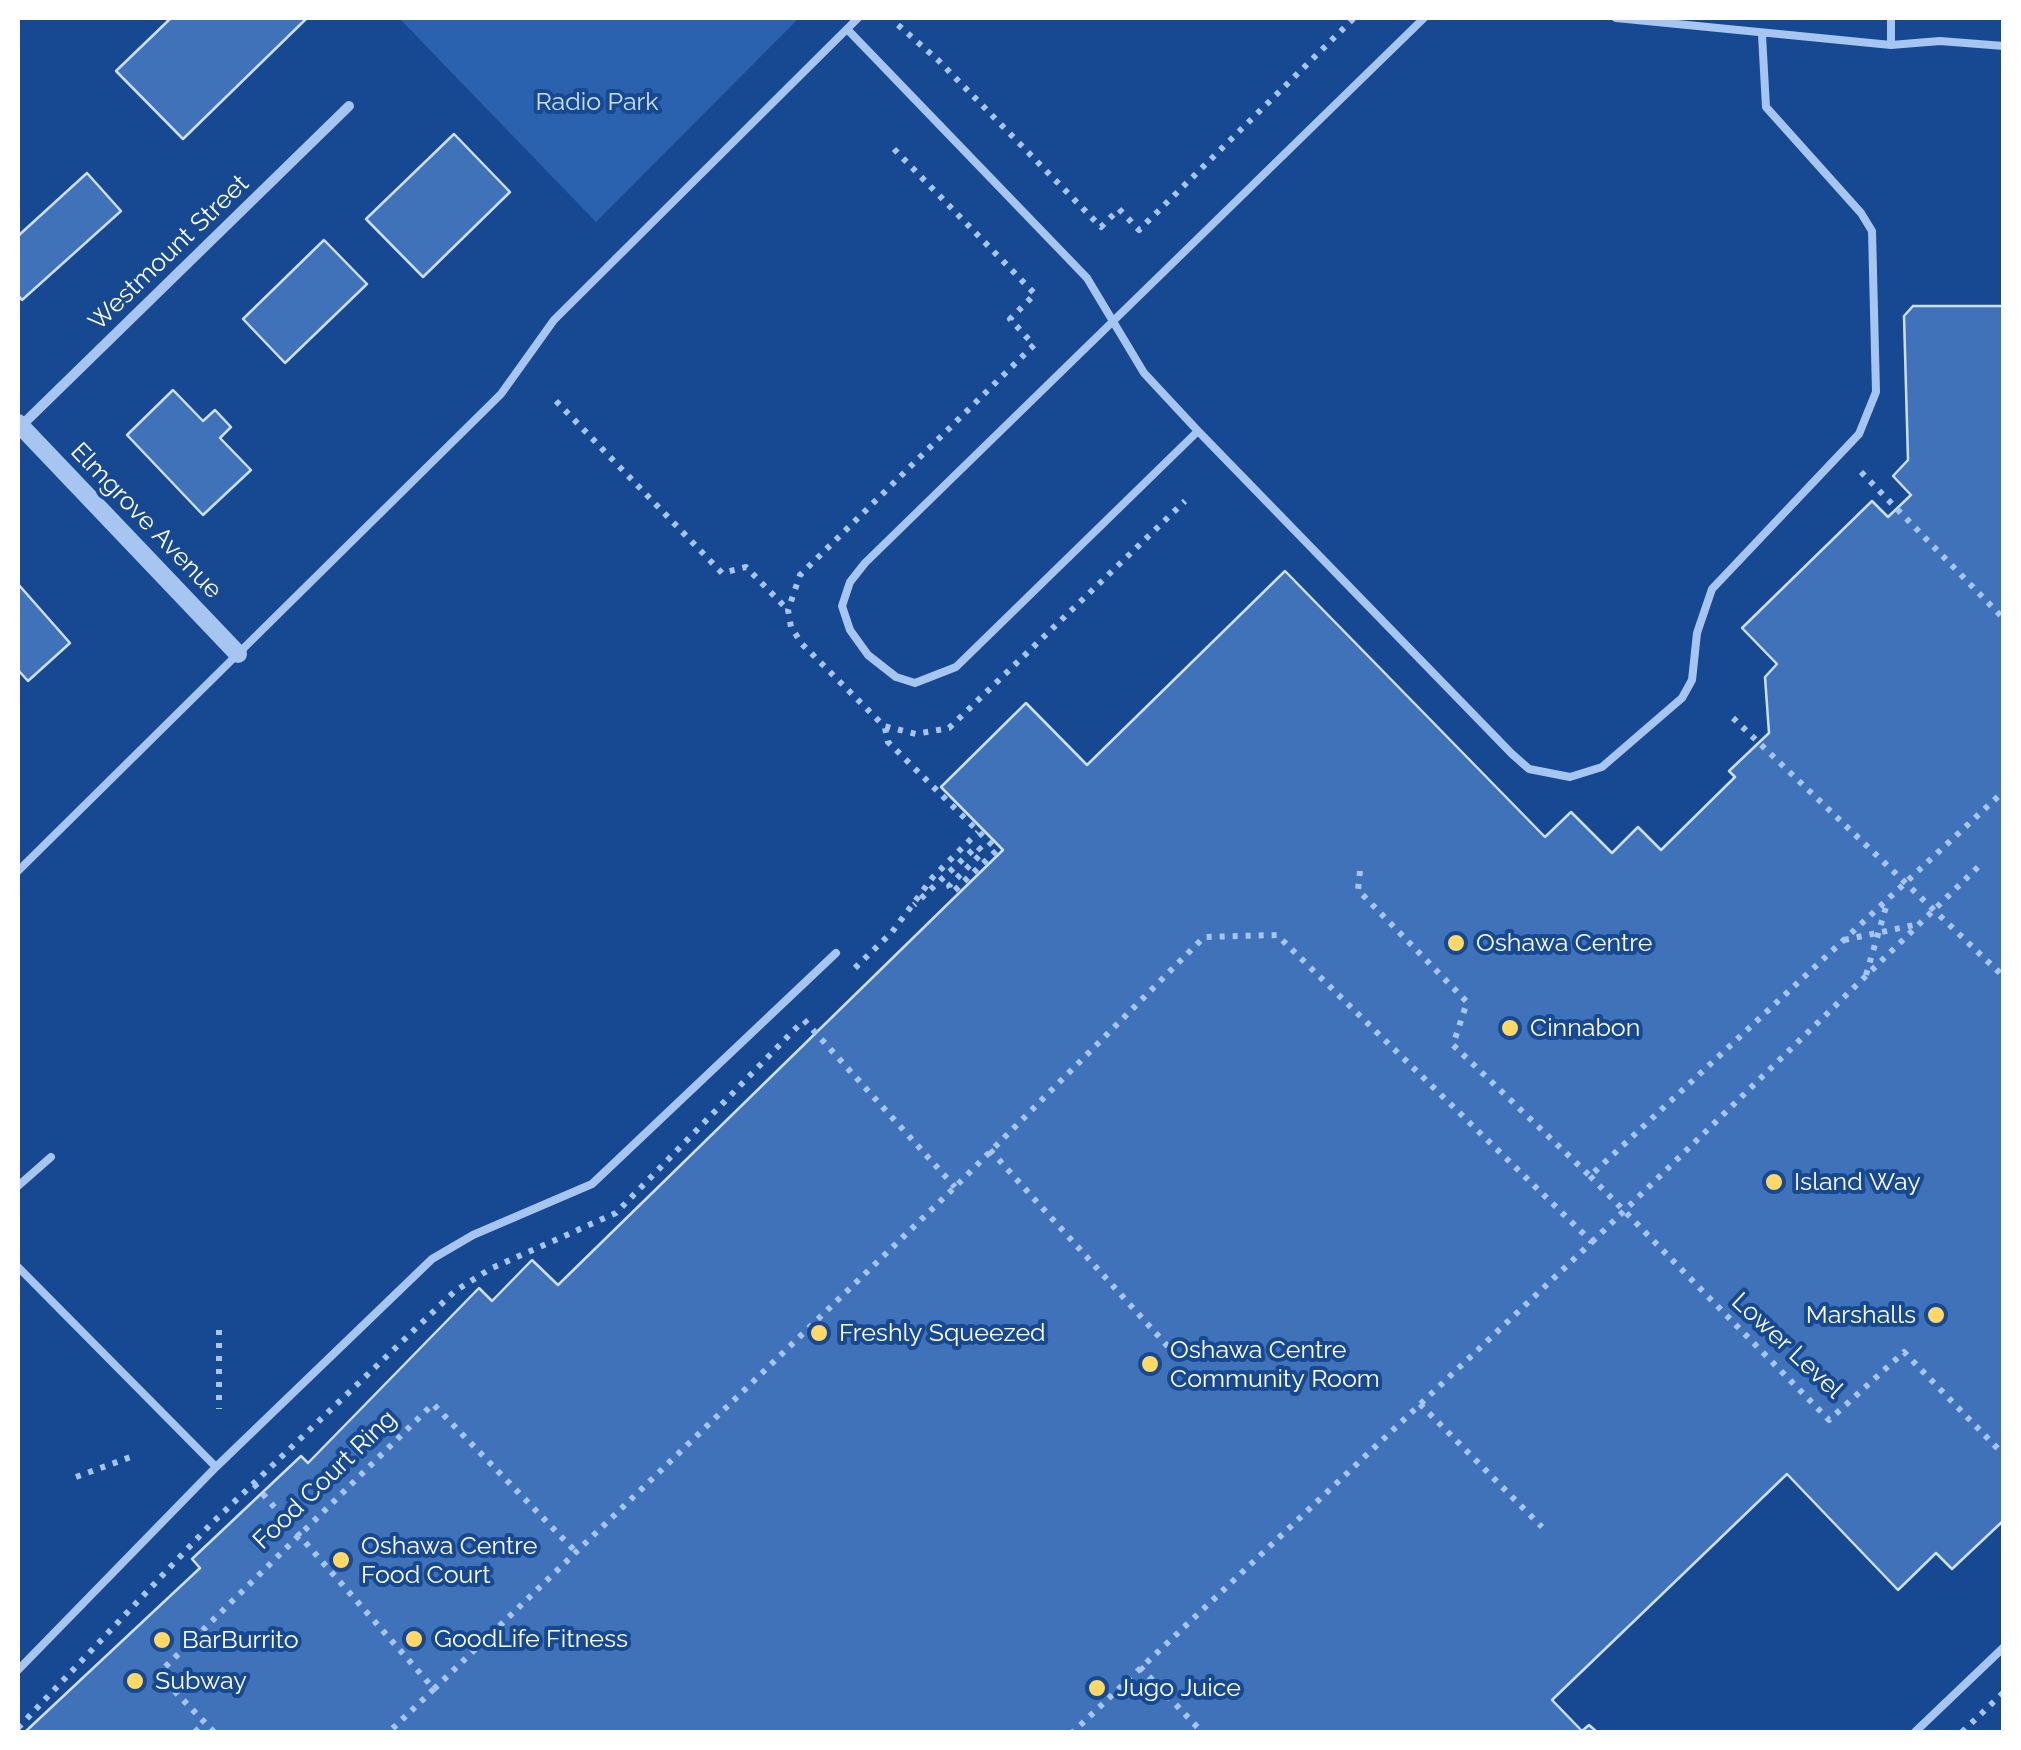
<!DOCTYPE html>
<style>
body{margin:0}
#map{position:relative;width:2021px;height:1750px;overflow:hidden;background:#174892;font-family:Raleway,sans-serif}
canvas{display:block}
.frame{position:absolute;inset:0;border:20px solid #fff;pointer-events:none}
</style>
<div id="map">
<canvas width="2021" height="1750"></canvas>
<div class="frame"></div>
</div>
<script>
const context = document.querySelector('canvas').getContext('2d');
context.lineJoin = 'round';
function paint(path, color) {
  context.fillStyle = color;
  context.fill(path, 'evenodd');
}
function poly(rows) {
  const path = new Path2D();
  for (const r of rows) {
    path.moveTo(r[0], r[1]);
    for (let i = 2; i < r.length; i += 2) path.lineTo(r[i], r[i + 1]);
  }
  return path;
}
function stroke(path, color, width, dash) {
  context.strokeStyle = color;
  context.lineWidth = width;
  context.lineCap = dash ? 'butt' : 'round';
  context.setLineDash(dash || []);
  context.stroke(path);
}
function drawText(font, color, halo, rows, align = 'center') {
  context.font = font + ' Raleway,sans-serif';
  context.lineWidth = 8;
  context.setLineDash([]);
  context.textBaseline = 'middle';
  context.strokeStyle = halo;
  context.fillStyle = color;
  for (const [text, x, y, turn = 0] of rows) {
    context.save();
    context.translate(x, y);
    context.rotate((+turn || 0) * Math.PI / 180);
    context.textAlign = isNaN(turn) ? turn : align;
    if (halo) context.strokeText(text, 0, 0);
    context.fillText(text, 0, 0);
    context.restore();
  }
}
const green = poly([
 [399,18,799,18,596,222]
]);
const building = poly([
 [171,18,307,18,183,139,116,71,171,18],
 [454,134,510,192,423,277,366,219,454,134],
 [87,173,121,211,22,300,18,295,18,236,87,173],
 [324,240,367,284,285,363,243,319,324,240],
 [1913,306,2004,306,2004,1520,1952,1569,1936,1553,1898,1590,1787,1474,1552,1700,1582,1731,1589,1725,1597,1732,25,1732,200,1568,192,1559,301,1456,308,1463,479,1288,492,1301,532,1260,558,1285,1003,850,941,787,1026,703,1087,765,1285,571,1545,837,1571,812,1612,853,1638,827,1661,850,1735,777,1729,771,1769,733,1765,677,1777,664,1742,628,1872,501,1888,517,1911,495,1893,476,1908,460,1904,316,1913,306],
 [173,390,203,421,215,410,231,427,220,438,251,470,203,515,127,435,173,390],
 [18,584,70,643,28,681,18,670,18,584]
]);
const path = poly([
 [898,25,938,60,1101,227,1119,209,1139,230,1354,18],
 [894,149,1035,294,1010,319,1034,345,800,575,788,610,791,627,802,644,884,726,916,734,949,728,1185,501],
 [556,401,722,573,746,567,787,609],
 [1861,472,2004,619],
 [1733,718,2004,977],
 [885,728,888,742,997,850,953,892,949,886,983,852,977,846,914,905],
 [1360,871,1358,890,1467,1002,1453,1045,1590,1176,2004,791],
 [1844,940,1919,924],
 [855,968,892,932,933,877,978,832],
 [1866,975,1888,900],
 [804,1020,955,1187],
 [990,1150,1181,1361],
 [1590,1176,1829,1420,1904,1352,2004,1455],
 [1592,1242,1978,867],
 [219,1330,219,1409],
 [1420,1404,1542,1527],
 [76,1477,136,1455],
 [254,1484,434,1689,389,1732],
 [1140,1667,1202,1732],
 [434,1689,955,1187,1204,937,1277,935,1592,1242,1073,1732],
 [18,1728,210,1525,455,1291,490,1269,616,1213,801,1023],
 [195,1732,204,1723],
 [214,1732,158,1674,433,1404,575,1551],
 [1962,1732,2004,1692]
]);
const service = poly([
 [1616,18,1891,45,1940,41,2004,46],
 [1891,18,1891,45],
 [847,29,1087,278,1144,373,1198,431,1512,754,1529,769,1570,777,1602,767,1682,698,1692,680,1697,633,1712,589,1859,434,1876,392,1872,231,1861,213,1766,107,1762,35],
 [1198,431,956,667,915,683,896,677,868,655,850,630,842,606,850,582,865,563,1424,18],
 [18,871,501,394,554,320,858,18],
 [18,1186,51,1157],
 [18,1267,216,1467],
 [18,1670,216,1467,432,1259,473,1235,592,1184,836,953],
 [1915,1732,2004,1647]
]);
const minor = poly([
 [20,427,349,106]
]);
const tertiary = poly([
 [18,423,238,654]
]);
const markers = [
 [1456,943,10,"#ffd865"],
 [1510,1028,10,"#ffd865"],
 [1774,1182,10,"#ffd865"],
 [1936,1315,10,"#ffd865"],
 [819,1333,10,"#ffd865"],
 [1150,1364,10,"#ffd865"],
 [341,1560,10,"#ffd865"],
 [414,1639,10,"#ffd865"],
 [162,1640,10,"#ffd865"],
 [135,1681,10,"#ffd865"],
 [1097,1688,10,"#ffd865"]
];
const parkNames = [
 ["Radio Park",597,102]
];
const streetNames = [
 ["Westmount Street",169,253,-44],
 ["Elmgrove Avenue",146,521,46],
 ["Lower Level",1787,1346,43],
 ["Food Court Ring",325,1480,-44]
];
const poiNames = [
 ["Oshawa Centre",1476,943],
 ["Cinnabon",1530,1028],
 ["Island Way",1794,1182],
 ["Marshalls",1916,1315,"right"],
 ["Freshly Squeezed",839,1333],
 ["Oshawa Centre",1170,1350],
 ["Community Room",1170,1379],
 ["Oshawa Centre",361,1546],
 ["Food Court",361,1575],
 ["GoodLife Fitness",434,1639],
 ["BarBurrito",182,1640],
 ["Subway",155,1681],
 ["Jugo Juice",1117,1688]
];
paint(green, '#2a62b0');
paint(building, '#4072b9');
stroke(building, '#cde0fb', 2.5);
stroke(path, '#a6c5f0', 6, [5, 8]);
stroke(service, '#a6c5f0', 8);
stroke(minor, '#a6c5f0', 10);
stroke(tertiary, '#a6c5f0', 18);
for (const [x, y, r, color] of markers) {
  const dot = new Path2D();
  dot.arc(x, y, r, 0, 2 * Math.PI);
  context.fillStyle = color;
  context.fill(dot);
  stroke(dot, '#174892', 4);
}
drawText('25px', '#cde0fb', '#174892', parkNames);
drawText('25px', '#fff', '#174892', streetNames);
drawText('25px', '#fff', '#174892', poiNames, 'left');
</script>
